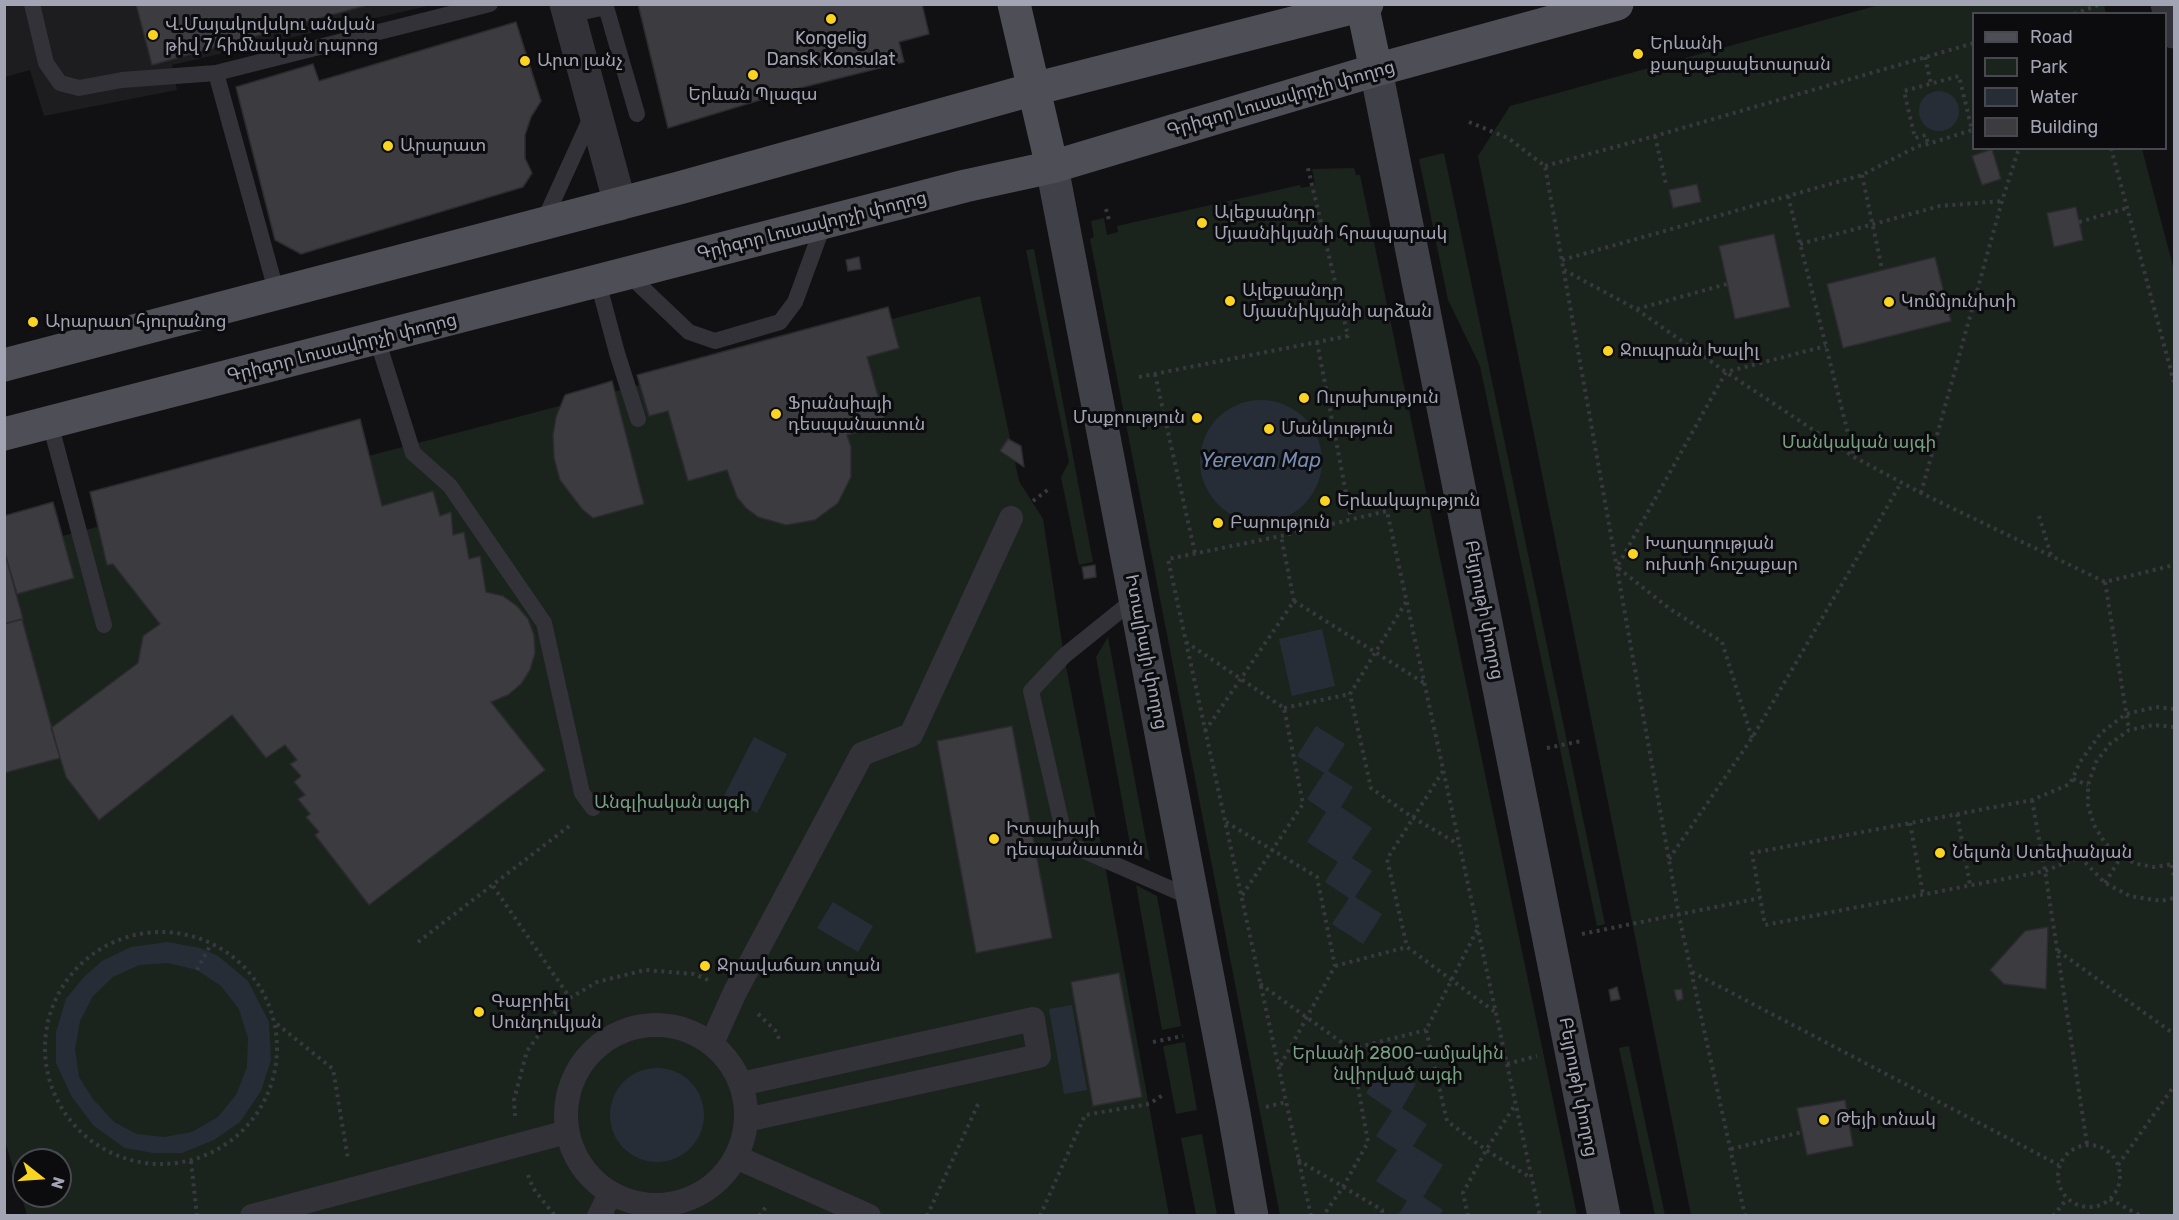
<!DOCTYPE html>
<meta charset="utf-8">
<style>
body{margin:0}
#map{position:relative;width:2179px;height:1220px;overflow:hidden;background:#111113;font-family:Rubik,sans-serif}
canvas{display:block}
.frame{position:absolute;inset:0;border:6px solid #a2a4b4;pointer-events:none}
.legend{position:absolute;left:1972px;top:12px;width:195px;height:138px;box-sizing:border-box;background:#0c0c0e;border:2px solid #484950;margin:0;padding:8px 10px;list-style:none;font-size:18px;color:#a2a4b4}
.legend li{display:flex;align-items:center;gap:12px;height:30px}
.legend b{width:30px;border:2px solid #484950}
.north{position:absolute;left:12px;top:1148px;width:60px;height:60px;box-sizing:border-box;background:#0c0c0e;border:2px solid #484950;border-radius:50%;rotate:107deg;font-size:16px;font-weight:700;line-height:24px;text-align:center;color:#a2a4b4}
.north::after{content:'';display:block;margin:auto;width:21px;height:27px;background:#fad422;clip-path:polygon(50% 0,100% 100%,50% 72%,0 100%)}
</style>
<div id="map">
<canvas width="2179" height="1220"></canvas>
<div class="frame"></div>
<ul class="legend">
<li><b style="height:8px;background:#4e4e57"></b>Road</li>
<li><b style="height:16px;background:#1b231d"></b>Park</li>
<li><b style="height:16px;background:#272d37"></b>Water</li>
<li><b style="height:16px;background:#3b3b40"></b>Building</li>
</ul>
<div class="north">N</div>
</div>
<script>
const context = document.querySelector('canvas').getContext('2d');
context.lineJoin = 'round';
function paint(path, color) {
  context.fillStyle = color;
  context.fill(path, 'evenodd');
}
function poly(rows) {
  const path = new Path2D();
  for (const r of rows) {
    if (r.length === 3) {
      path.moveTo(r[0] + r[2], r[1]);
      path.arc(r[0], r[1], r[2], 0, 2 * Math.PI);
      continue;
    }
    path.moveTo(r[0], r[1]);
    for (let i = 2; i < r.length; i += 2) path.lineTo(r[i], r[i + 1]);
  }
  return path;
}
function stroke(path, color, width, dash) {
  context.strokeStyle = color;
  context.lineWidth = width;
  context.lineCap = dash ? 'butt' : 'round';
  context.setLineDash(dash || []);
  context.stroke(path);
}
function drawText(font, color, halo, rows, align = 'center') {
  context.font = font + ' Rubik,"Noto Sans Armenian",sans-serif';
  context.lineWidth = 6;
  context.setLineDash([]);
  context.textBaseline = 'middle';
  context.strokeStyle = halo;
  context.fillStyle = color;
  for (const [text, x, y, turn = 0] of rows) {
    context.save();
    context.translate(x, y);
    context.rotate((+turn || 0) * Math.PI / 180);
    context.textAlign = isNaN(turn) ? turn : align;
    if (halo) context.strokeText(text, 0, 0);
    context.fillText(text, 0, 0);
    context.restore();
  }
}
const built = poly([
 [5,5,432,5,172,65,177,90,44,116,30,70,5,77]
]);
const green = poly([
 [1879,5,2104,5,2106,13,1974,14,1974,148,2142,149,2174,270,2174,1215,1691,1215,1478,156,1510,106],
 [1444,153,1488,362,1605,924,1597,926,1480,366,1448,300,1419,159],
 [1354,168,1356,175,1360,175,1577,1215,1280,1215,1090,239,1094,237,1091,221,1104,218,1107,235,1118,232,1117,226,1300,185,1301,188,1315,185,1312,169],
 [1034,249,1093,562,1079,565,1061,477,1069,462,1026,250],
 [980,296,1019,481,1043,519,1064,656,1104,860,1169,1215,27,1215,5,1141,5,551],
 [24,1160,60,1160,60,1196,24,1196],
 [1108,637,1150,861,1131,850,1096,657],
 [1136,885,1157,896,1181,1026,1162,1030],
 [1185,1042,1197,1110,1176,1114,1163,1046],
 [1629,1046,1665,1215,1655,1215,1619,1048],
 [1202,1134,1217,1215,1196,1215,1181,1138]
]);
const water = poly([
 [1939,111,20],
 [1261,461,61],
 [1322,629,1335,686,1292,696,1279,639],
 [1316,726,1345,744,1328,771,1353,787,1341,807,1372,828,1352,858,1372,871,1355,897,1382,914,1363,944,1332,924,1349,898,1325,882,1338,862,1307,842,1326,812,1307,799,1324,773,1297,756],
 [754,737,787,754,757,813,724,796],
 [833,902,873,926,858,952,817,928],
 [168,942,200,948,218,956,248,981,269,1022,271,1060,261,1091,240,1122,214,1140,182,1153,153,1153,125,1148,94,1126,72,1097,56,1063,56,1032,66,999,84,977,102,961,131,947],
 [168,963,197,970,221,986,239,1009,248,1038,247,1067,236,1095,218,1117,192,1132,164,1137,137,1134,114,1122,93,1099,79,1077,75,1049,80,1021,93,996,113,977,139,965],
 [1072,1005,1087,1090,1064,1094,1049,1009],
 [1385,1064,1416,1084,1402,1108,1427,1124,1413,1146,1443,1165,1423,1197,1443,1210,1439,1215,1398,1215,1407,1201,1376,1181,1397,1150,1376,1136,1392,1111,1366,1093],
 [657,1115,47]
]);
const building = poly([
 [136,4,371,4,152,65,136,4],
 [638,4,922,4,929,34,899,42,904,62,796,89,668,128,638,4],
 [516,22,541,101,531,117,525,135,525,158,532,173,523,187,301,254,275,240,236,87,313,64,319,81,516,22],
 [1992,149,2001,179,1982,185,1972,156,1992,149],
 [1697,184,1701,202,1673,208,1669,190,1697,184],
 [2076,207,2083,240,2054,247,2047,213,2076,207],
 [1774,234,1790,307,1735,319,1719,246,1774,234],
 [859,257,861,269,848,271,846,260,859,257],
 [1935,257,1951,321,1843,348,1827,284,1935,257],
 [888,307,899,348,867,357,886,424,847,435,851,447,851,477,838,503,815,520,786,525,758,517,746,508,737,497,727,470,688,481,668,411,649,416,637,375,888,307],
 [612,381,644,504,593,518,582,509,560,480,554,458,553,435,556,417,565,395,612,381],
 [360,419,382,506,433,491,440,516,451,512,453,535,464,532,469,559,480,556,486,592,503,596,517,606,528,619,534,635,535,653,530,670,521,684,508,695,491,702,545,770,369,905,315,835,319,832,306,817,310,814,298,799,305,795,294,782,301,776,290,764,297,760,285,745,266,758,232,715,99,820,66,777,51,728,138,663,143,636,160,624,113,564,107,565,90,492,360,419],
 [1008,439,1021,446,1024,467,1000,451,1008,439],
 [53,502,74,578,17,594,4,550,4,516,53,502],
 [4,550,23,619,4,624,4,550],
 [1095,565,1096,577,1084,579,1082,567,1095,565],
 [22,619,60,758,4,773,4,624,22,619],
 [1012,726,1052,938,976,953,937,741,1012,726],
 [2048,927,2046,989,2004,984,1990,970,2025,931,2048,927],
 [1119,973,1142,1097,1093,1106,1071,982,1119,973],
 [1617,987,1620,999,1611,1001,1609,990,1617,987],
 [1682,989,1683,999,1677,1001,1674,990,1682,989],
 [1845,1100,1853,1146,1807,1155,1797,1108,1845,1100]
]);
const path = poly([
 [2074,14,2101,4],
 [1925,57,1931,84],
 [1469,122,1508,138,1545,166,1679,916,1745,1216],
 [1655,136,1666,184],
 [2111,148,2174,382],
 [1545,166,1655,136,1974,43],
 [1862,175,1882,269],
 [1788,196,1854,457],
 [1106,209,1109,220],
 [2079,222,2127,208],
 [1800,244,1940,206,2002,201],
 [1562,260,1862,175,1918,146,1928,144,1972,130,1959,76,1904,91,1915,138,1926,135,1928,144],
 [1564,270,1636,309,1726,372,1854,457,1921,493,2105,582,2174,565],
 [1637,309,1727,284],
 [1317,342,1351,519],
 [1155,374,1195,553],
 [1139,377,1348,336,1307,164],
 [1921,493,2002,201,2019,148],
 [1033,501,1049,489],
 [2039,516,2051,555],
 [2105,582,2129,730],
 [1294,601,1424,683],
 [1406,602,1350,694,1371,788,1412,817,1458,844],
 [1186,642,1284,708,1303,804,1241,897],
 [1284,708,1350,694],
 [2174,709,2156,707,2126,714,2101,733,2080,762,2070,784,2032,800,1752,853,1765,925,2045,871,2080,857,2105,883,2130,896,2161,901,2174,898],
 [2174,727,2153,725,2129,730,2110,744,2096,762,2088,785,2088,805,2094,825,2105,843,2121,857,2137,864,2154,867,2174,864],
 [1205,731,1294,601,1281,536],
 [1752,738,1722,642,1670,609,1617,567,1726,372,1826,346],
 [1547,748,1581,741],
 [1443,771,1387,859,1407,947,1495,1012],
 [2073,779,2088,785],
 [2032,800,2045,871,2087,1144],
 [1957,814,1970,885],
 [1226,822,1317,877,1335,966,1279,1068],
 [1910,823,1923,894],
 [1669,859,1752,738,1901,483],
 [2172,865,2174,876],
 [2105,883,2121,857],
 [493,886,570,998],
 [1477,930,1426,1030,1447,1121,1486,1150,1531,1178],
 [161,1048,116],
 [1582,934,1760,898],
 [418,942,572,824],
 [2058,951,2174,1034],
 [1335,966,1407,947],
 [197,970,211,944],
 [1692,972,2059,1165],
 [1260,984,1351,1049,1368,1142,1343,1187,1323,1216],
 [758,1014,775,1030,781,1043],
 [277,1024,333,1069,348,1159],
 [1153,1042,1183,1036],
 [1351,1049,1426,1030],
 [1507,1064,1537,1056],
 [1266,1107,1286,1102],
 [515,1116,514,1100,527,1051,556,1011,570,998,597,982,645,970,694,974,708,980],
 [2089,1176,31],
 [1731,1149,1802,1132],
 [1298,1160,1382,1210,1383,1216],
 [191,1161,197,1216],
 [2118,1165,2174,1086],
 [528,1175,533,1188,555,1216],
 [2110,1199,2141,1216],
 [759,1216,768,1204],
 [927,1216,979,1102],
 [1040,1216,1085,1115,1149,1104,1163,1095],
 [1311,1216,1168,559,1281,536,1387,511,1540,1216],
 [1468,1216,1463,1193,1486,1150,1515,1105],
 [2053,1216,2067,1199]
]);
const service = poly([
 [32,4,46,63,60,83,79,88,122,80,216,73,490,4],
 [569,15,606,7,637,114],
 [216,73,277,294],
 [543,223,593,113],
 [628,274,689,332,715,341,780,322,795,302,824,223],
 [598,282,617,353,638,419],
 [377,339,413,453,450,486,544,623,582,793,593,808],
 [50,423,104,625],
 [1136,598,1064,656,1031,691,1066,843,1192,898]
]);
const pedestrian = poly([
 [656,1115,90],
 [712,1043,735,992,862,754,911,735,1011,518],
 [741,1084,1033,1019,1039,1056,746,1120],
 [736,1157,869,1216],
 [252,1216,567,1132],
 [599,1216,610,1194]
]);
const minor = poly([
 [566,4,620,204]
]);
const tertiary = poly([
 [2167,4,2174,32]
]);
const secondary = poly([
 [1376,70,1604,1216],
 [1052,167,1234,1113,1252,1216]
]);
const primary = poly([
 [1014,4,1052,167],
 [1362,4,1376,70],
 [4,365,679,188,1034,89,1367,4],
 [4,434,965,186,1052,167,1376,70,1617,4]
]);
const markers = [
 [831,19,6,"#fad422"],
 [153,35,6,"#fad422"],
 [1638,54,6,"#fad422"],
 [525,61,6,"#fad422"],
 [753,75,6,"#fad422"],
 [388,146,6,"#fad422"],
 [1202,223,6,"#fad422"],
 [1230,301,6,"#fad422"],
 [1889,302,6,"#fad422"],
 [33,322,6,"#fad422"],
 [1608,351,6,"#fad422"],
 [1304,398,6,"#fad422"],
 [776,414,6,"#fad422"],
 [1197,418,6,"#fad422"],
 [1269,429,6,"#fad422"],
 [1325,501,6,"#fad422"],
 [1218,523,6,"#fad422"],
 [1633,554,6,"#fad422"],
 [994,839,6,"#fad422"],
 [1940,853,6,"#fad422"],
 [705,966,6,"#fad422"],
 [479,1012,6,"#fad422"],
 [1824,1120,6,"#fad422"]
];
const poiNames = [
 ["Վ.Մայակովսկու անվան",165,25],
 ["թիվ 7 հիմնական դպրոց",165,46],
 ["Kongelig",831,39,"center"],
 ["Dansk Konsulat",831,60,"center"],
 ["Երևանի",1650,44],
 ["քաղաքապետարան",1650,65],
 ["Արտ լանչ",537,61],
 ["Երևան Պլազա",753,95,"center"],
 ["Արարատ",400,146],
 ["Ալեքսանդր",1214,213],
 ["Մյասնիկյանի հրապարակ",1214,234],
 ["Ալեքսանդր",1242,291],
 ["Մյասնիկյանի արձան",1242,312],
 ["Կոմմյունիտի",1901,302],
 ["Արարատ հյուրանոց",45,322],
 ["Ջուպրան Խալիլ",1620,351],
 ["Ուրախություն",1316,398],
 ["Ֆրանսիայի",788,404],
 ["դեսպանատուն",788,425],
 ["Մաքրություն",1185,418,"right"],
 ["Մանկություն",1281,429],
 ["Երևակայություն",1337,501],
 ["Բարություն",1230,523],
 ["Խաղաղության",1645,544],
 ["ուխտի հուշաքար",1645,565],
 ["Իտալիայի",1006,829],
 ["դեսպանատուն",1006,850],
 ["Նելսոն Ստեփանյան",1952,853],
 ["Ջրավաճառ տղան",717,966],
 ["Գաբրիել",491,1002],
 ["Սունդուկյան",491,1023],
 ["Թեյի տնակ",1836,1120]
];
const streetNames = [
 ["Գրիգոր Լուսավորչի փողոց",1281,99,-16],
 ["Գրիգոր Լուսավորչի փողոց",812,226,-14],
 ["Գրիգոր Լուսավորչի փողոց",342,348,-14],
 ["Բեյրութի փողոց",1484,610,79],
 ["Իտալիայի փողոց",1146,652,79],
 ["Բեյրութի փողոց",1578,1087,79]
];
const parkNames = [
 ["Մանկական այգի",1859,443],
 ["Անգլիական այգի",672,803],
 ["Երևանի 2800-ամյակին",1398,1054],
 ["նվիրված այգի",1398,1075]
];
const waterNames = [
 ["Yerevan Map",1261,461]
];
paint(built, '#1d1d20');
paint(green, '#1b231d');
paint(water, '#272d37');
paint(building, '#3b3b40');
stroke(building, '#2c2b2f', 1.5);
stroke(path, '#38393f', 4, [3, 4.5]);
stroke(service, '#323238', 16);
stroke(pedestrian, '#323238', 24);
stroke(minor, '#323238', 33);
stroke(tertiary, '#323238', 33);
stroke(secondary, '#404048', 33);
stroke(primary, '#4e4e57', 33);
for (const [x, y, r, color] of markers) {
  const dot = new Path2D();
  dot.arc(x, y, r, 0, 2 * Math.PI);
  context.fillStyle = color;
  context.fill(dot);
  stroke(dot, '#0c0c0e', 2);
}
drawText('18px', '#a2a4b4', '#0c0c0e', poiNames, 'left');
drawText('18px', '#a2a4b4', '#0c0c0e', streetNames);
drawText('18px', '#77a080', '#0c0c0e', parkNames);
drawText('italic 20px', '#768cb2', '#0c0c0e', waterNames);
</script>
